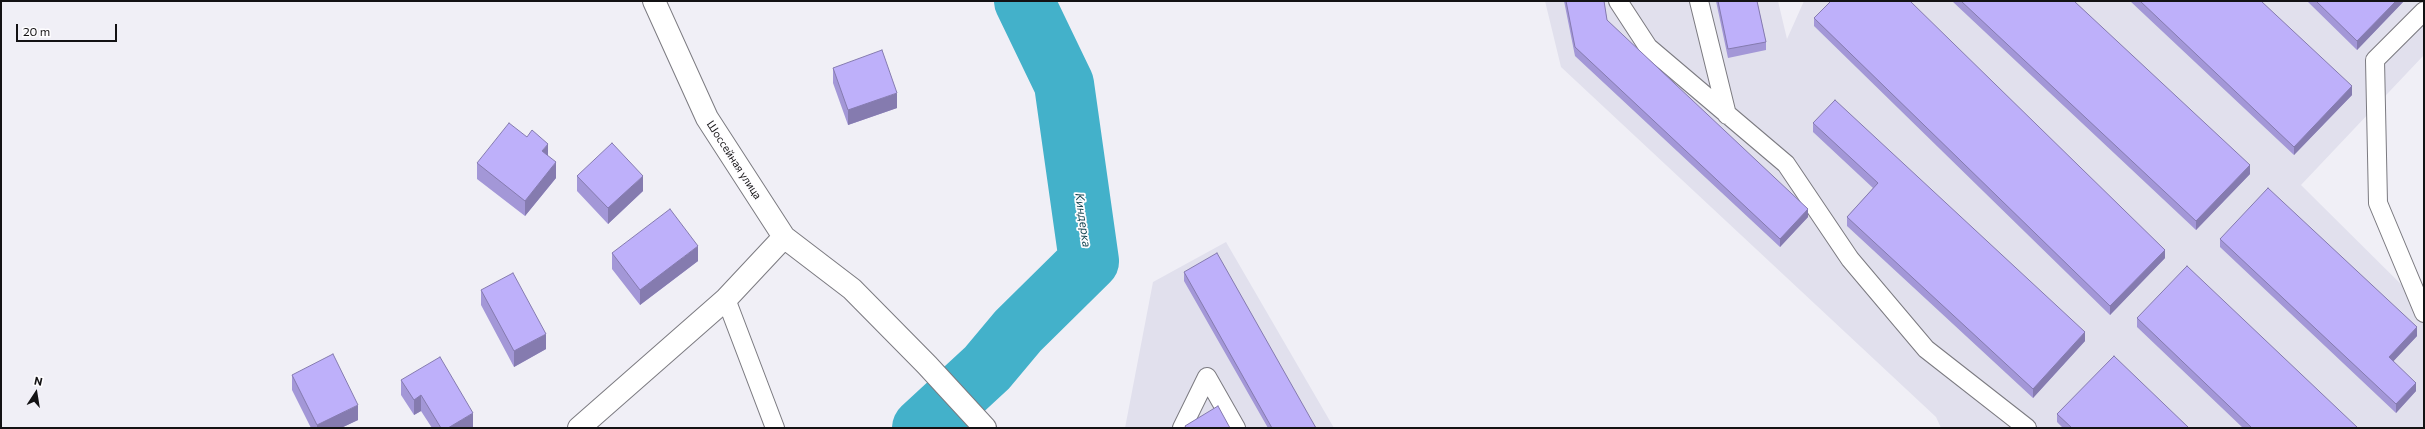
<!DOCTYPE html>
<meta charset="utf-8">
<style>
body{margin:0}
#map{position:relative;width:2425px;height:429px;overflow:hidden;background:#f0eff6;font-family:Commissioner,sans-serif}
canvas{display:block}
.frame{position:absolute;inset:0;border:2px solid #131214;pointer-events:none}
.north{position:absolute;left:16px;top:373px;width:40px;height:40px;-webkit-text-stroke:3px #fefdff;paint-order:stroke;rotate:12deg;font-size:11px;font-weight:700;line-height:16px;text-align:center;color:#131214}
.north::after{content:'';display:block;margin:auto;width:14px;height:18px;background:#131214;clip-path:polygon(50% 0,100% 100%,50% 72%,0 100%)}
.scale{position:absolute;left:16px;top:24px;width:101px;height:18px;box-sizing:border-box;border:2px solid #131214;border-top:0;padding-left:5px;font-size:12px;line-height:14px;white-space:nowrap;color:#131214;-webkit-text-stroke:3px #fefdff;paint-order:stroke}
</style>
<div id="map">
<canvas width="2425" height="429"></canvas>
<div class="frame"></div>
<div class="north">N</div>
<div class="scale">20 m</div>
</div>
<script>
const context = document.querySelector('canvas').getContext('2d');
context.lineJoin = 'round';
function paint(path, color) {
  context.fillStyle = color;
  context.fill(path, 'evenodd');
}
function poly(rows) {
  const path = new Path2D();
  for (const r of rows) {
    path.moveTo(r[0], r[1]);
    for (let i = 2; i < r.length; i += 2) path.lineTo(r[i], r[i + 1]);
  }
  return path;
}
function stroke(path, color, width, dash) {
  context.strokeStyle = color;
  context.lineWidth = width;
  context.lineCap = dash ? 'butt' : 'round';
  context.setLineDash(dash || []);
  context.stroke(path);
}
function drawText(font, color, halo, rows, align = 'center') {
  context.font = font + ' Commissioner,sans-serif';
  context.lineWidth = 3.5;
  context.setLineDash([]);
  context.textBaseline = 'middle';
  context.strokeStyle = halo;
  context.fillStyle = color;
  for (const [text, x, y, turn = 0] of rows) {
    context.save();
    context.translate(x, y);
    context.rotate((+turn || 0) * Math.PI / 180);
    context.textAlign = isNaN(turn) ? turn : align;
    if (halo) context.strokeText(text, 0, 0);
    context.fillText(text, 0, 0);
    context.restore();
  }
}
const built = poly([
 [1545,1,1778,1,1787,39,1804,1,2424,1,2424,55,2301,185,2424,307,2424,428,1941,428,1936,417,1561,67],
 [1226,242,1334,428,1125,428,1153,282]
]);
const river = poly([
 [922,428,987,368,1018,331,1089,261,1064,84,1024,1]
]);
const lane = poly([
 [1618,1,1648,47,1786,164,1850,259,1926,349,2027,428],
 [1699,1,1727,115],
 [2424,11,2375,60,2378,203,2424,313],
 [726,299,775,428],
 [1182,428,1207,377,1236,428]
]);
const secondary = poly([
 [654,1,707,118,784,237,852,289,927,365,985,428],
 [579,428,726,299,784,237]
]);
const wall = poly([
 [1564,1,1604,1,1607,20,1808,217,1780,247,1575,56],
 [1716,1,1757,1,1766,42,1766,50,1728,58],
 [1952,1,2074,1,2250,174,2196,230],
 [2130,1,2261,1,2352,95,2294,155],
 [2307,1,2404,1,2357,50],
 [1814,18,2165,258,2110,315,1814,26],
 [833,68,897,108,848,125,833,83],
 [1813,123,2085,341,2033,398,1847,226,1847,217,1873,188,1813,132],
 [548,157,556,178,525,216,477,179,477,163],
 [577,176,643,191,608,224,577,191],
 [2220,239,2417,336,2393,361,2416,391,2396,413,2220,247],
 [612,253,698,261,640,305,612,269],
 [1184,272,1316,428,1268,428,1184,281],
 [481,290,546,349,514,367,481,305],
 [2137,318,2358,428,2243,428,2137,327],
 [292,375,358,420,341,428,311,428,292,390],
 [401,380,473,428,432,428,421,411,414,415,401,395],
 [2057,414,2189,428,2063,428,2057,422]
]);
const shadedWall = poly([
 [2396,1,2404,1,2357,50,2357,41],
 [2352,86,2352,95,2294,155,2294,147],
 [897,93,897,108,848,125,848,110],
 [548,144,548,159,542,151],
 [556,162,556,178,525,216,525,201],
 [2250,165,2250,174,2196,230,2196,221],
 [643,176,643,191,608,224,608,208],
 [1808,209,1808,217,1780,247,1780,239],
 [698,246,698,261,640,305,640,290],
 [2165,250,2165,258,2110,315,2110,306],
 [2417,327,2417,336,2389,366,2389,357],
 [2085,332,2085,341,2033,398,2033,389],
 [546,334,546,349,514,367,514,351],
 [2416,383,2416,391,2396,413,2396,404],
 [421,395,421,411,414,415,414,400],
 [358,405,358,420,341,428,317,428,317,425],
 [473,413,473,428,448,428]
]);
const building = poly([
 [1566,1,1604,1,1607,20,1808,209,1780,239,1575,47,1566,1],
 [1718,1,1757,1,1766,42,1728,49,1718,1],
 [1831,1,1910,1,2165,250,2110,306,1814,18,1831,1],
 [1961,1,2074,1,2250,165,2196,221,1961,1],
 [2140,1,2261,1,2352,86,2294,147,2140,1],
 [2316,1,2396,1,2357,41,2316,1],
 [882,50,897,93,848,110,833,68,882,50],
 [1835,100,2085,332,2033,389,1847,217,1878,183,1813,123,1835,100],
 [509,123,527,137,532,130,548,144,542,151,556,162,525,201,477,163,509,123],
 [612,143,643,176,608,208,577,176,612,143],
 [2268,188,2417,327,2389,357,2416,383,2396,404,2220,239,2268,188],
 [670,209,698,246,640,290,612,253,670,209],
 [1217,253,1316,428,1272,428,1184,272,1217,253],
 [2187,266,2358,428,2252,428,2137,318,2187,266],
 [513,273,546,334,514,351,481,290,513,273],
 [333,354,358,405,317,425,292,375,333,354],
 [2114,356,2189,428,2072,428,2057,414,2114,356],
 [440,357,473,413,448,428,441,428,421,395,414,400,401,380,440,357],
 [1218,406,1230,428,1186,428,1185,426,1218,406]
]);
const streetNames = [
 ["Шоссейная улица",734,160,57]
];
const waterNames = [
 ["Киндерка",1083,220,82]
];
paint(built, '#e1e0ed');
stroke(river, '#43b1ca', 60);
stroke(lane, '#7b7a80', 20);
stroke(secondary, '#7b7a80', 24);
stroke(lane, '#fff', 18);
stroke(secondary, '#fff', 22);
paint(wall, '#a397d7');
paint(shadedWall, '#857baf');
paint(building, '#beb0fa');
stroke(building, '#857baf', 1);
drawText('11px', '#131214', '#fefdff', streetNames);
drawText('italic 12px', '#1a4a55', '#fefdff', waterNames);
</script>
